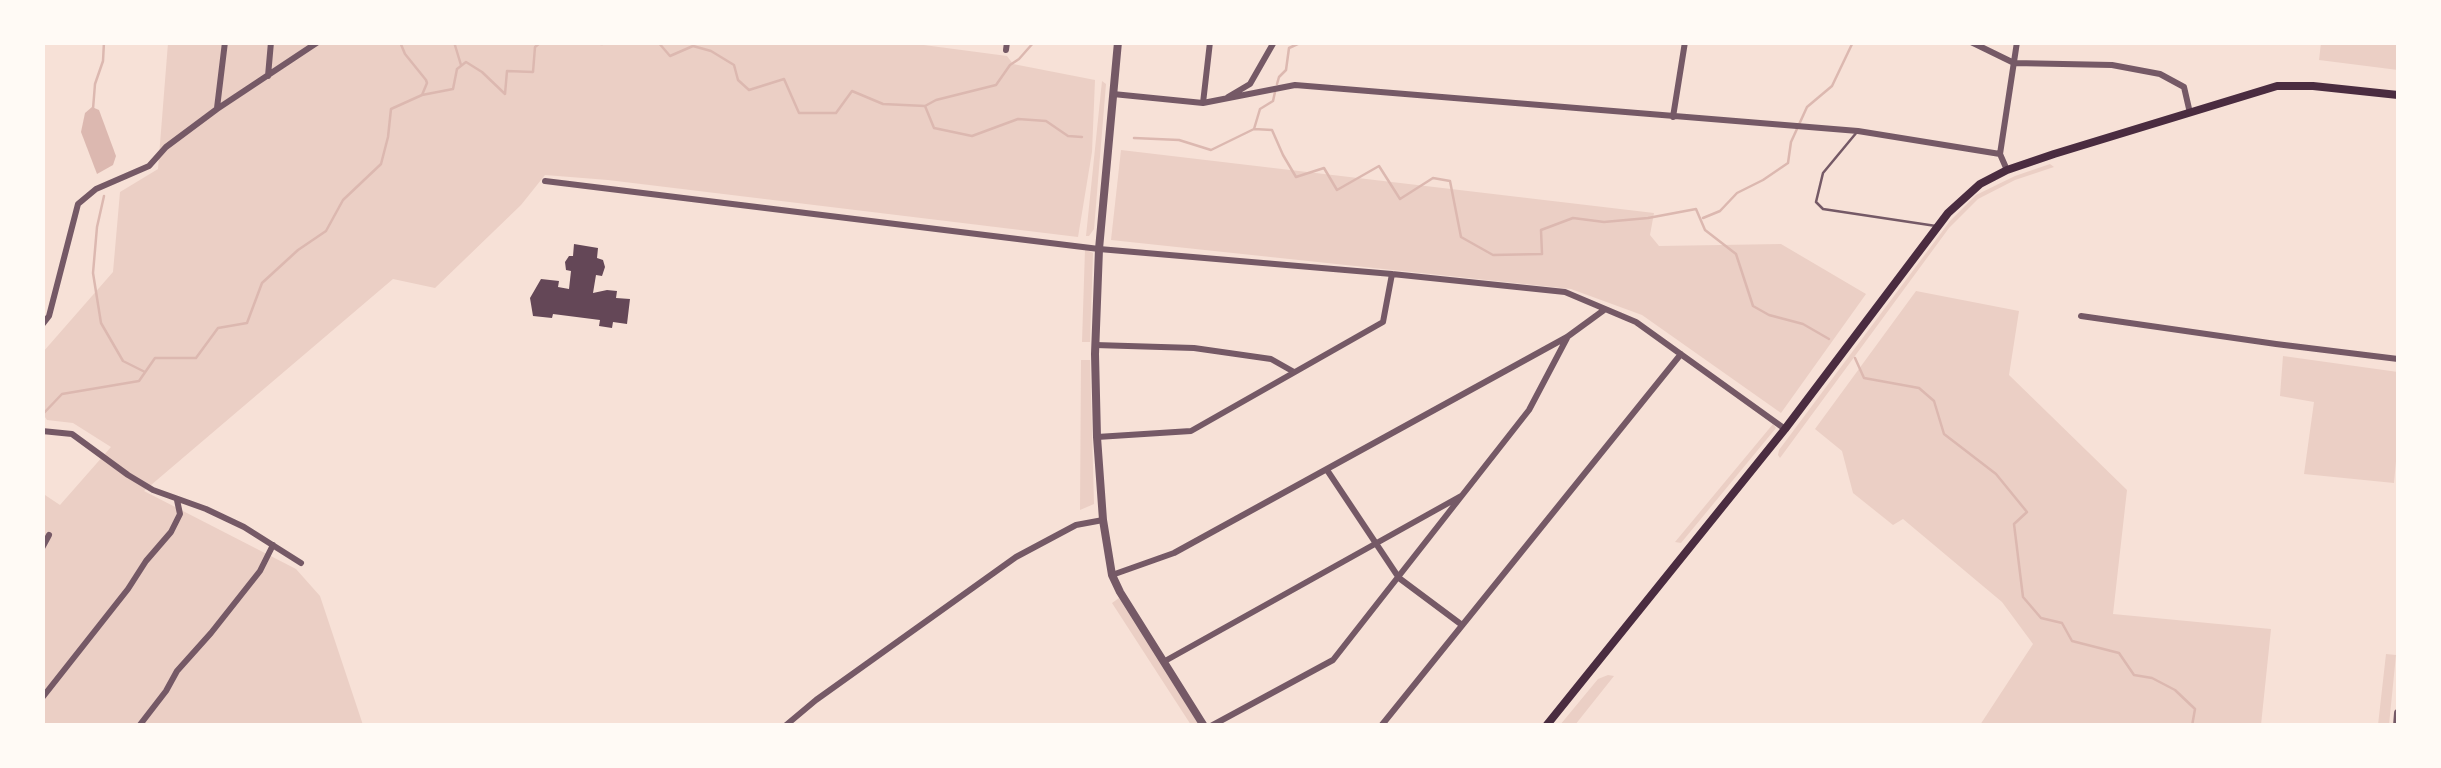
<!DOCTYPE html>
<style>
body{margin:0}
#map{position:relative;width:2441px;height:768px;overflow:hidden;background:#f7e1d7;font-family:"Source Sans 3",sans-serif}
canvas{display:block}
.frame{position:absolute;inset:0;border:45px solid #fffaf5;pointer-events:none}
</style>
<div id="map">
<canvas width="2441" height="768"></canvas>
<div class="frame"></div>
</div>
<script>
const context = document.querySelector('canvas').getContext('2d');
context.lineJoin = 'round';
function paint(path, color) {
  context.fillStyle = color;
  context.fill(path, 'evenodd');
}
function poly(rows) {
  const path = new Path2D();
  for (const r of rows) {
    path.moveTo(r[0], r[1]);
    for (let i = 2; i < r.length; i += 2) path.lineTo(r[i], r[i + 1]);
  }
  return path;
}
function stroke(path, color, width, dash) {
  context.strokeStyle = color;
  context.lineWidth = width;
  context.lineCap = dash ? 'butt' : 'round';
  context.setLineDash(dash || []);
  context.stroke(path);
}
const green = poly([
 [901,42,1007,56,1013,64,1095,80,1092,152,1078,237,608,180,545,175,521,205,435,288,393,279,144,491,296,569,320,596,363,725,43,725,42,493,60,505,111,447,73,423,47,420,43,414,43,352,113,272,120,192,158,169,168,43],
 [2321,43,2398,43,2398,70,2319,60],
 [1102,81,1106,84,1094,229,1089,236,1086,236],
 [1121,150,1654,213,1650,235,1659,246,1781,244,1866,294,1781,413,1642,315,1571,289,1111,240],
 [2050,164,2054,167,2015,180,1978,199,1949,228,1780,458,1778,455,1779,450,1950,221,1976,195,2015,176],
 [1085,249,1093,253,1090,342,1082,342],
 [1916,291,2019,311,2009,375,2127,490,2113,614,2271,629,2261,725,1980,725,2033,644,2002,602,1903,519,1893,525,1853,493,1842,451,1815,429],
 [2283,356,2398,372,2398,440,2394,483,2304,474,2314,402,2280,396],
 [1081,360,1090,360,1094,504,1080,510],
 [1773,424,1776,428,1681,543,1675,542],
 [1119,598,1199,725,1191,725,1112,603],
 [2386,654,2396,655,2389,725,2378,725],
 [1608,675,1614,676,1575,725,1560,725,1598,679]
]);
const water = poly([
 [92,107,99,110,116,156,113,165,97,174,81,132,85,113]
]);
const stream = poly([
 [400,42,405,54,426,80,427,83,422,95],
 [454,42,461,65],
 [581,42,602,44,604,42],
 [658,42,670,56,693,46,711,51,734,65,738,80,749,90,784,79,799,113,836,113,852,91,883,104,925,106,934,128,972,136,1018,119,1046,121,1068,136,1082,137],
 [1277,84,1279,77,1286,70,1289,48,1302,42],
 [925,106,936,100,996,85,1010,65,1019,59,1034,42],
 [93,109,95,84,103,61,104,42],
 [1254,129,1260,109,1273,101,1275,92],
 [1134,138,1179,140,1211,150,1254,129,1272,130,1283,155,1296,177,1324,168,1337,190,1379,166,1400,199,1433,178,1450,181,1461,237,1493,255,1542,254,1541,230,1573,218,1604,222,1648,218,1696,209,1705,230,1736,254,1753,306,1769,315,1803,324,1829,339],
 [104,196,97,227,93,273,101,323,123,361,145,372],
 [1703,218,1720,211,1737,193,1763,180,1788,163,1791,142,1807,107,1832,86,1853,42],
 [1855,358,1864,378,1919,388,1934,401,1944,434,1996,474,2027,512,2014,524,2023,597,2041,618,2062,623,2072,641,2119,653,2134,675,2152,678,2175,690,2195,709,2192,726],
 [42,415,62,394,139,381,155,358,196,358,218,328,247,323,262,283,298,250,326,231,343,200,381,164,388,137,391,109,422,95,453,89,457,69,466,62,482,72,505,94,507,71,533,72,535,47,541,42]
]);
const building = poly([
 [574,244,598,248,597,258,603,260,605,267,602,276,596,275,593,293,607,290,617,291,616,298,630,299,627,324,613,322,612,328,599,326,600,320,553,314,552,318,533,316,530,298,541,279,559,281,558,287,569,289,571,271,566,270,565,262,569,256,573,256]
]);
const service = poly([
 [1857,132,1823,173,1816,202,1823,209,1936,226]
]);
const minor = poly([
 [1971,42,2014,63,2112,65,2160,74,2184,87,2190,113],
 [1006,50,1007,42],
 [268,76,271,42],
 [1113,94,1203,103,1295,85,1858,131,2000,154],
 [1228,97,1250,84,1274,42],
 [1203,103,1210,42],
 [217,108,225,42],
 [1673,117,1685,42],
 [2007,170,2000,154,2017,42],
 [545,181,1099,249,1392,274,1565,292,1636,322,1785,429],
 [2081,316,2276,344,2398,359],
 [42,325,49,316,78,204,96,189,149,166,166,147,217,109,318,42],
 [1095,345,1194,348,1271,359,1294,372],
 [42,431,72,434,128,475,153,490,206,509,244,527,301,563],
 [1097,437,1191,431,1383,322,1392,274],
 [1327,470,1399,578,1462,625],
 [42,548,49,535],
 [1112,575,1174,553,1567,337,1604,310],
 [1165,661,1461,496],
 [42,698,128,589,146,561,171,532,180,514,177,500],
 [139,726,166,691,177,671,211,633,260,571,273,545],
 [785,726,816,700,1016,557,1076,525,1103,520],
 [1211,726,1333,660,1529,410,1567,338],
 [1381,726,1681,354]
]);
const tertiary = poly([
 [1118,42,1099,249,1095,354,1097,437,1103,520,1112,575,1120,592,1204,726],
 [2397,726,2398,713]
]);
const secondary = poly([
 [1546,726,1785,429,1948,213,1980,184,2007,170,2054,154,2277,86,2313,86,2398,95]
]);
paint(green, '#ebcfc5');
paint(water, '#dcb8b0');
stroke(stream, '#dcb8b0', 2.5);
paint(building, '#644757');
stroke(service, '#755966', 2.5);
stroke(minor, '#755966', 6);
stroke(tertiary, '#755966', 8);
stroke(secondary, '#4a2c40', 8);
</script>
